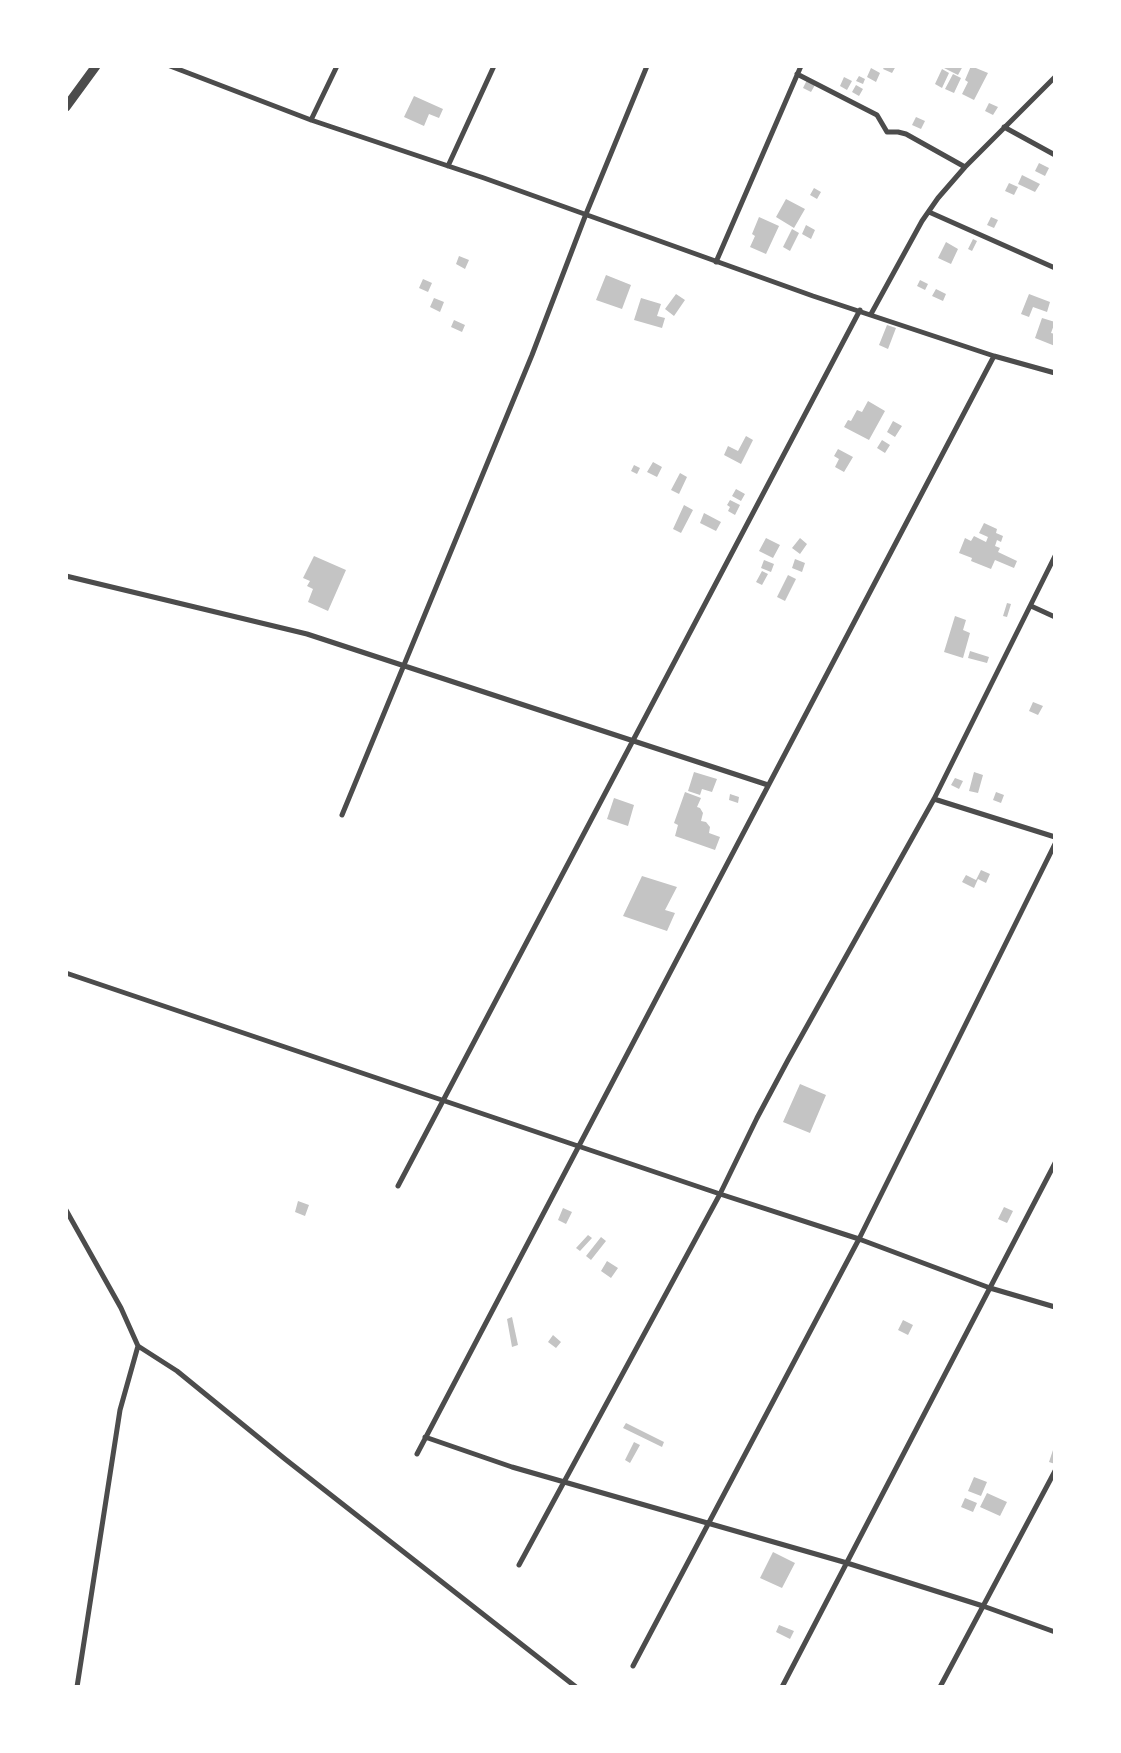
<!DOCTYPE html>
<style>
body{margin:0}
#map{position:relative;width:1121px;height:1753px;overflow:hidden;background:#fff;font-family:Quicksand,sans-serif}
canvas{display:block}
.frame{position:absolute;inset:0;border:68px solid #fff;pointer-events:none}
</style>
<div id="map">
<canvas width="1121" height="1753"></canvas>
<div class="frame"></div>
</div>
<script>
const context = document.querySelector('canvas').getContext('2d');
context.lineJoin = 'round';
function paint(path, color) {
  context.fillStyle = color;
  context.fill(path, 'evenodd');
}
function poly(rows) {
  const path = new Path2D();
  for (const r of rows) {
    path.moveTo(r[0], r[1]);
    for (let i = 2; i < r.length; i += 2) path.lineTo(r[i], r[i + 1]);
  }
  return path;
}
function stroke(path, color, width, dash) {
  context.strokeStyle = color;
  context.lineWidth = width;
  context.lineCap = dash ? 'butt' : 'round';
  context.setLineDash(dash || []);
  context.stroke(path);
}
const building = poly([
 [885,66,896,66,892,73,883,69],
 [945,66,963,66,958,75,944,68],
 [971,66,988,73,974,100,962,94,968,82,965,80],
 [871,68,880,73,876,82,867,77],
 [942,69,949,73,942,88,935,84],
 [953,74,961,78,954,93,945,89],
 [859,76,865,79,863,84,856,81],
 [844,77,852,81,847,90,840,86],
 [807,80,815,85,811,92,803,88],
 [856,85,863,89,859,96,852,92],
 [414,96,443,109,439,118,429,114,424,126,404,117],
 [989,103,998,107,993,115,985,111],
 [916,117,925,121,921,129,912,125],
 [1039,163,1049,168,1045,176,1035,171],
 [1022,175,1040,184,1035,192,1018,184],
 [1009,183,1018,187,1014,195,1005,191],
 [814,188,821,192,817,199,810,195],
 [786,199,805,209,794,228,776,217],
 [759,217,779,226,766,254,750,247,755,236,752,234],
 [991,217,998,220,994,228,987,225],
 [806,225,815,230,811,239,802,234],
 [792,229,799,233,790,251,783,247],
 [973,239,977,241,972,251,968,249],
 [946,242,958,249,951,264,938,258],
 [459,256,469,260,465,269,456,264],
 [606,275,631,285,622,309,596,300],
 [423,279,432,283,428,292,419,288],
 [920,280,928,284,925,290,917,286],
 [936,289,946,294,943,301,932,296],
 [676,294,685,300,674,316,665,309],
 [1029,294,1050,302,1047,312,1033,307,1029,317,1021,314],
 [434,298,444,302,440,312,430,307],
 [641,298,661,304,657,316,665,318,662,328,634,320],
 [1042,318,1055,322,1051,333,1055,334,1055,346,1035,338],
 [454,320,465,325,462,332,451,327],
 [887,325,896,328,888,349,879,345],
 [868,401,885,411,869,440,844,427,848,420,851,421,857,410,862,412],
 [893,421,902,426,895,437,887,432],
 [746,436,753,440,741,464,724,455,728,446,738,451],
 [882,440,890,445,885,453,877,448],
 [838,449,853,457,844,472,835,467,839,459,834,456],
 [653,462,662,467,657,477,647,472],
 [634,465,640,468,637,474,631,471],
 [680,473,687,477,679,494,671,490],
 [736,489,745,494,741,501,732,496],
 [730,500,740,505,735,515,728,511,730,507,727,505],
 [684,505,693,510,681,533,673,529],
 [704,513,721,522,716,531,700,523],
 [984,523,997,529,996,533,1003,536,1001,542,997,540,995,546,1000,548,998,552,1017,561,1014,568,995,560,991,569,971,561,972,558,959,553,965,538,971,541,974,536,986,542,988,537,979,533],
 [766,538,780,545,773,558,759,551],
 [800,538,807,544,800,554,792,548],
 [314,556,346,570,328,611,308,602,313,589,307,586,310,581,303,578],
 [795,559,805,563,802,572,792,568],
 [764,560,774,564,771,572,761,568],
 [762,571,768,574,762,585,756,582],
 [788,575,796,579,785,601,777,597],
 [1007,603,1011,604,1007,617,1003,616],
 [955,616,966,620,963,630,970,633,963,658,944,652],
 [970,651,989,657,987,663,968,658],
 [1033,702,1043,706,1038,715,1029,711],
 [694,772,717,779,712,792,702,789,700,795,688,791],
 [974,772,983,775,978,793,969,791],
 [955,778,963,781,959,789,951,785],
 [685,792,701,798,697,807,700,808,703,813,701,821,706,822,710,827,709,833,720,837,715,850,675,836,678,825,674,823],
 [996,792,1004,795,1001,803,993,800],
 [730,794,739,797,738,803,729,800],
 [614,798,634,805,628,826,607,819],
 [981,870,990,874,986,883,978,879,974,888,962,882,966,875,976,880],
 [642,876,677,887,665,910,675,913,667,931,623,916],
 [800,1084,826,1095,810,1133,783,1122],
 [298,1201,309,1205,305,1216,295,1212],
 [1004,1207,1013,1211,1007,1223,998,1219],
 [563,1208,572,1212,566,1224,558,1220],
 [588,1235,592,1238,580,1251,576,1248],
 [601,1237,606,1241,591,1260,586,1256],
 [607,1261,618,1268,611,1278,601,1271],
 [512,1317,518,1345,512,1347,507,1319],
 [903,1320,913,1325,908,1335,898,1330],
 [553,1335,561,1342,556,1348,548,1342],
 [626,1423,664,1442,662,1447,623,1428],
 [634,1442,640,1445,630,1463,625,1460],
 [1054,1447,1055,1447,1055,1464,1049,1462],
 [974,1477,987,1482,981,1496,968,1491],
 [987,1493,1007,1502,1000,1516,980,1507],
 [965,1498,977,1503,973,1512,961,1507],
 [773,1552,795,1563,782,1588,760,1578],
 [779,1625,794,1631,790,1639,776,1632]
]);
const minor = poly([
 [170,66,311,120,484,178,813,296,994,356,1055,373],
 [797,74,877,115,887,132,898,132,906,134,965,167],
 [311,120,337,66],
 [1004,127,1055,155],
 [448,166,494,66],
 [929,212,1055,268],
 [716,262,801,66],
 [871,314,922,221,938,198,965,167,1055,77],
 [66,576,307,634,768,785],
 [1031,606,1055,617],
 [934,799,1055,837],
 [342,815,532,355,586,214,647,66],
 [66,973,720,1194,859,1239,990,1288,1055,1307],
 [398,1186,860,310],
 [66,1210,121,1308,138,1346,177,1371,285,1459,576,1687],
 [425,1437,512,1467,847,1563,983,1606,1055,1632],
 [417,1454,994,356],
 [519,1565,720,1194,757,1118,788,1060,934,799,1055,556],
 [633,1666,859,1239,1055,844],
 [77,1687,120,1410,138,1346],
 [782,1687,1055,1163],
 [940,1687,1055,1471]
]);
const tertiary = poly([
 [66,107,96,66]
]);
paint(building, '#c4c4c4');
stroke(minor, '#4c4c4c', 5);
stroke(tertiary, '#4c4c4c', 9);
</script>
